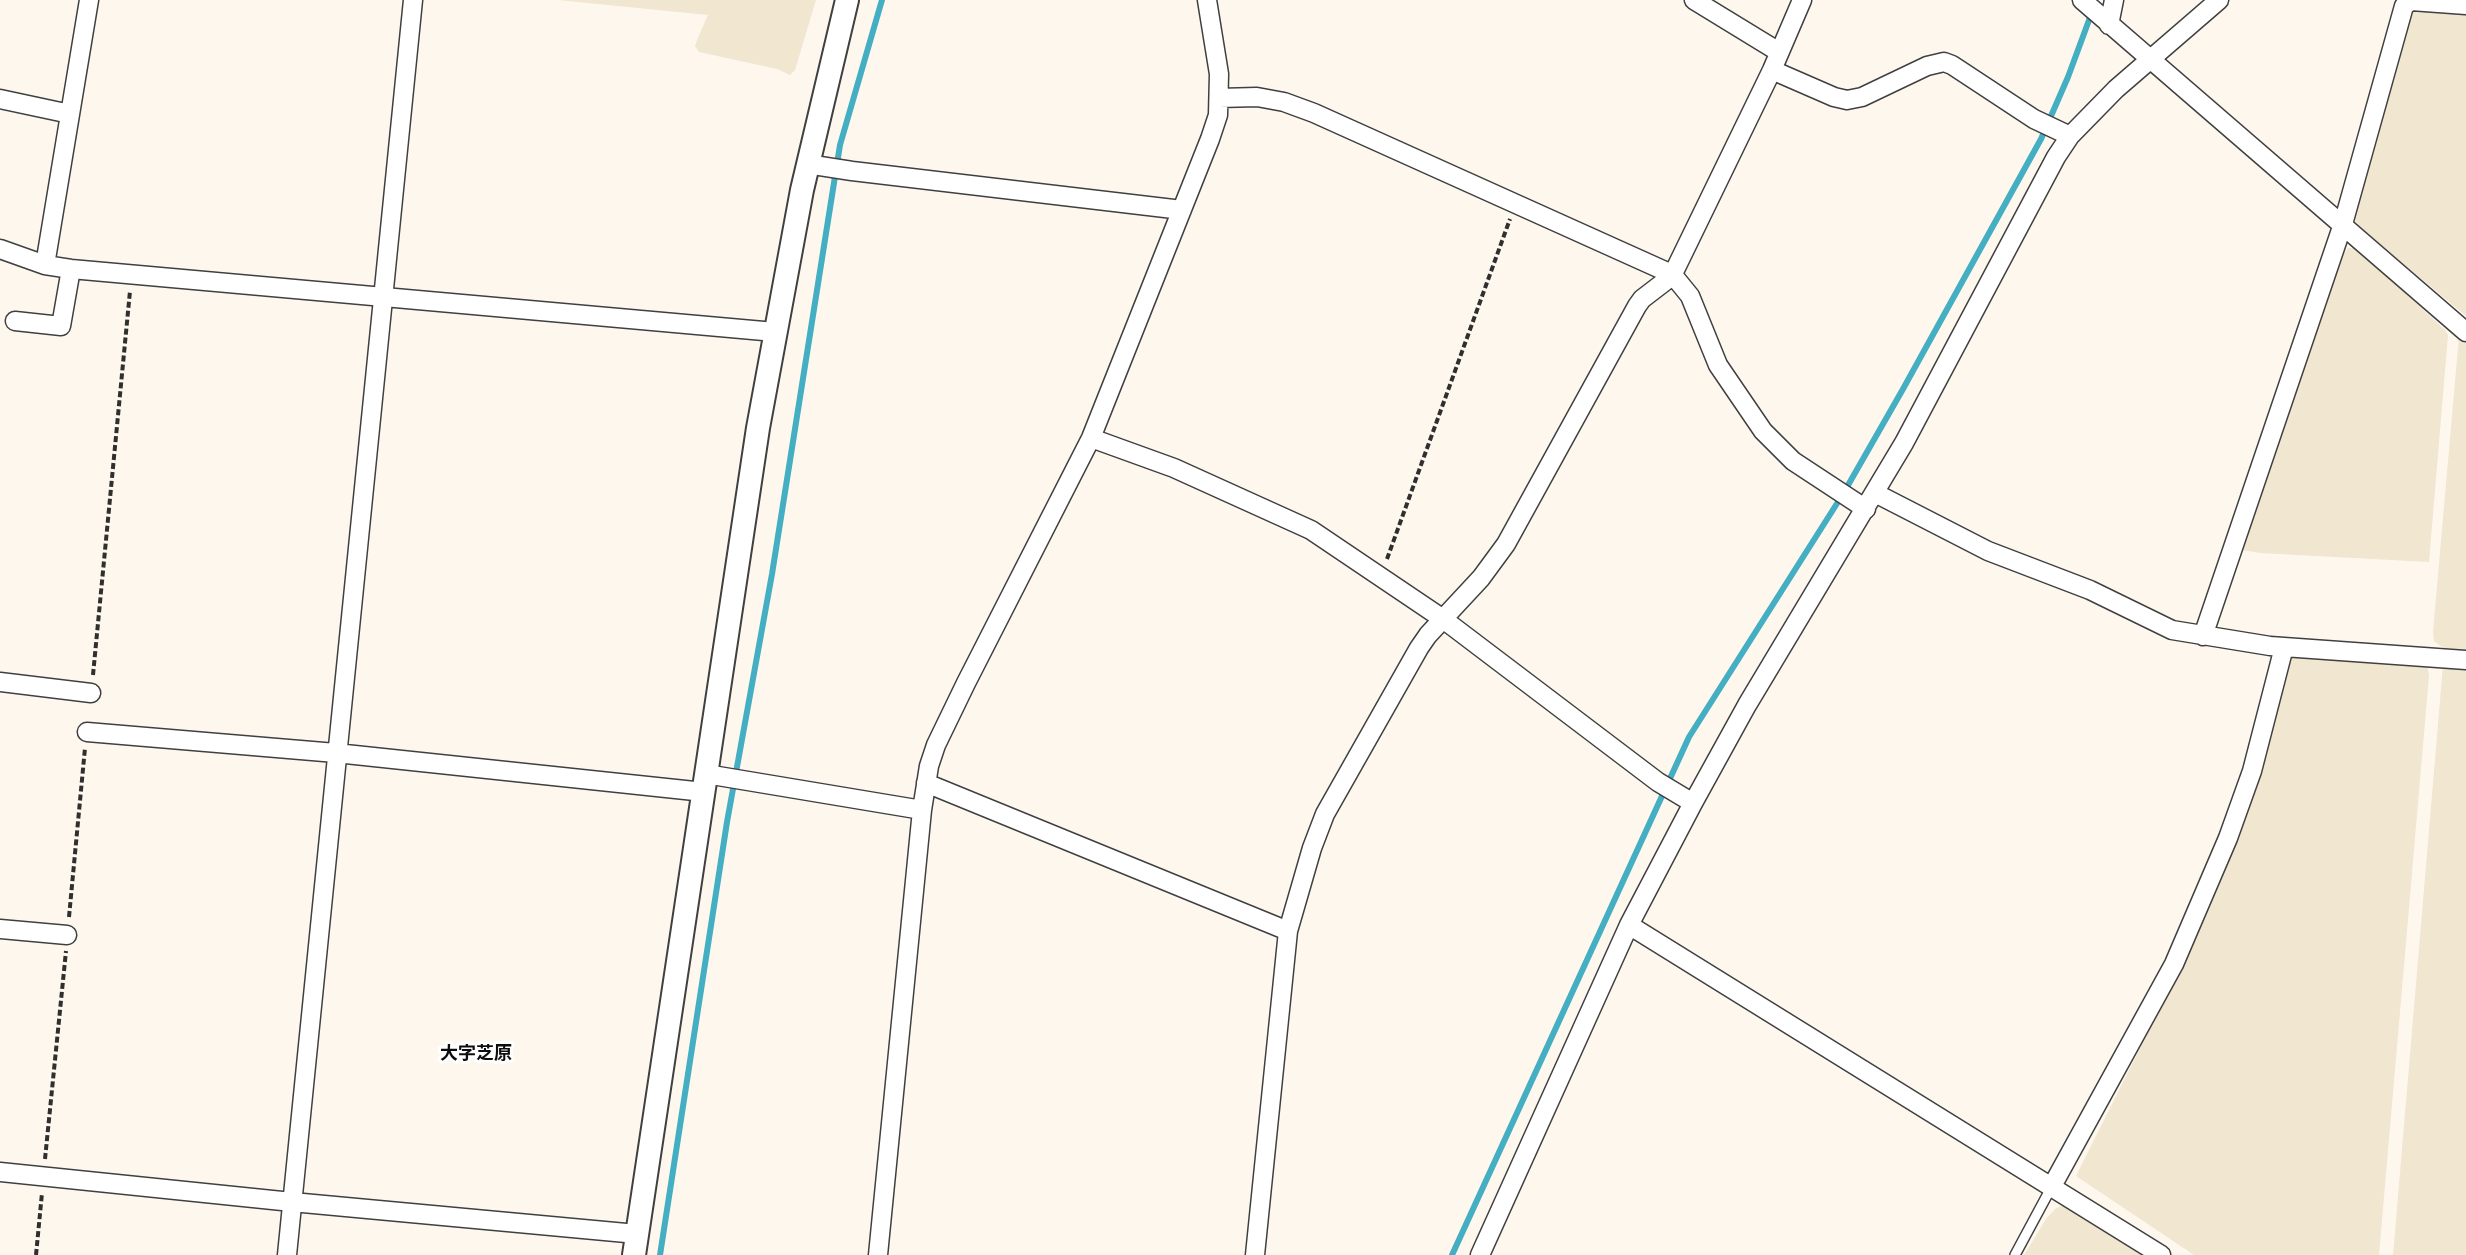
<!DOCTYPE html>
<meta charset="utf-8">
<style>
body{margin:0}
canvas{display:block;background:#fef7ee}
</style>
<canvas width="2466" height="1255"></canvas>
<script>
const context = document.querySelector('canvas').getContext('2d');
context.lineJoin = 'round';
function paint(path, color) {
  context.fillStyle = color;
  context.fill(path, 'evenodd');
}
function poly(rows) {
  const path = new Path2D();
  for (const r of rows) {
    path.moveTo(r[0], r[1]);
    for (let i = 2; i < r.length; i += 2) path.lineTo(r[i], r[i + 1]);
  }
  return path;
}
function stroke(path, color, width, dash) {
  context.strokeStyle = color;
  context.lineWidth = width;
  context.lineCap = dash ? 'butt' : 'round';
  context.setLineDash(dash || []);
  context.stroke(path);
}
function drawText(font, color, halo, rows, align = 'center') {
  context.font = font + ' Lora,"Noto Sans JP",serif';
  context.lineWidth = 6;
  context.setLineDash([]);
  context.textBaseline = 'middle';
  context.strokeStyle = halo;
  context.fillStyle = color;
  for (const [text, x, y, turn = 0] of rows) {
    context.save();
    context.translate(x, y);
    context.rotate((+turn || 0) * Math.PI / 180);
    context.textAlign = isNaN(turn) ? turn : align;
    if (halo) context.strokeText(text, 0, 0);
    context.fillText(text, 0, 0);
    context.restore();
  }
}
const farmland = poly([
 [558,0,816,0,795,70,790,75,777,69,699,52,695,46,697,40,708,15],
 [2404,7,2466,12,2466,316,2363,230,2355,222,2350,212],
 [2348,248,2354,248,2363,254,2445,330,2448,335,2429,562,2260,553,2242,550,2240,546,2342,256],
 [2459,336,2466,341,2466,650,2445,648,2439,645,2434,641,2433,632],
 [2293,653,2423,663,2428,668,2429,676,2379,1255,2194,1255,2076,1176,2175,978,2281,676],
 [2443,665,2466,667,2466,1255,2393,1255],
 [2067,1203,2158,1255,2024,1255,2046,1219,2055,1209]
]);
const stream = poly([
 [660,1255,727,822,772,574,840,145,882,0],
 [1452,1255,1689,737,1843,494,1903,389,2041,139,2068,77,2092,12]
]);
const path = poly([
 [1387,559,1510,219],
 [93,675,130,291],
 [69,917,85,748],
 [45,1159,66,951],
 [36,1255,42,1193]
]);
const service = poly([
 [2015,1255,2051,1188]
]);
const minor = poly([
 [1694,0,1779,52],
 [2082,0,2466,332],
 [2109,25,2114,0],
 [1772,70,1834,97,1847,100,1862,97,1927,66,1944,62,1952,65,2034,119,2070,136],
 [1219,98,1257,97,1284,102,1314,113,1665,271,1677,280,1690,296,1718,365,1763,431,1793,461,1866,509],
 [0,99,70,114],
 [807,164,852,171,1182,210],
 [0,249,45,265,71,269,775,332],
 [45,265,89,0],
 [15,321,61,326,71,269],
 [1091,438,1174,468,1311,530,1443,619,1658,782,1693,803],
 [1875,493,1988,551,2090,590,2172,630,2270,646,2466,660],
 [2203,636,2343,224,2404,6,2411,1,2466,5],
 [0,682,91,693],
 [87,732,336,753,704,792],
 [706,774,922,810],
 [926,783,1288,931],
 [1629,925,2161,1255],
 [0,929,67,935],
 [0,1172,292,1202,637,1234],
 [2051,1188,2174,964,2228,838,2252,771,2284,647],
 [287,1255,413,0],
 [878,1255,922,810,929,766,936,745,966,683,1091,438,1210,139,1218,115,1219,74,1207,0],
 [1255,1255,1288,931,1312,848,1325,814,1419,648,1428,635,1481,578,1506,544,1637,306,1642,299,1672,276,1772,70,1802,0],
 [1480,1255,1629,925,1693,803,1747,705,1904,443,2056,157,2070,136,2116,89,2219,0]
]);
const tertiary = poly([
 [634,1255,758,428,802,190,847,0]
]);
const quarterNames = [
 ["大字芝原",476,1054]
];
paint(farmland, '#f1e6d0');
stroke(stream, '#44aec2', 6);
stroke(service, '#404040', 12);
stroke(minor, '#404040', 21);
stroke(tertiary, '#404040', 26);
stroke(path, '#2f2f2f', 4, [6, 3]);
stroke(service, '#fff', 9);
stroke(minor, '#fff', 18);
stroke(tertiary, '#fff', 22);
drawText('bold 18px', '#0d0d0d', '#fff', quarterNames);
</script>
